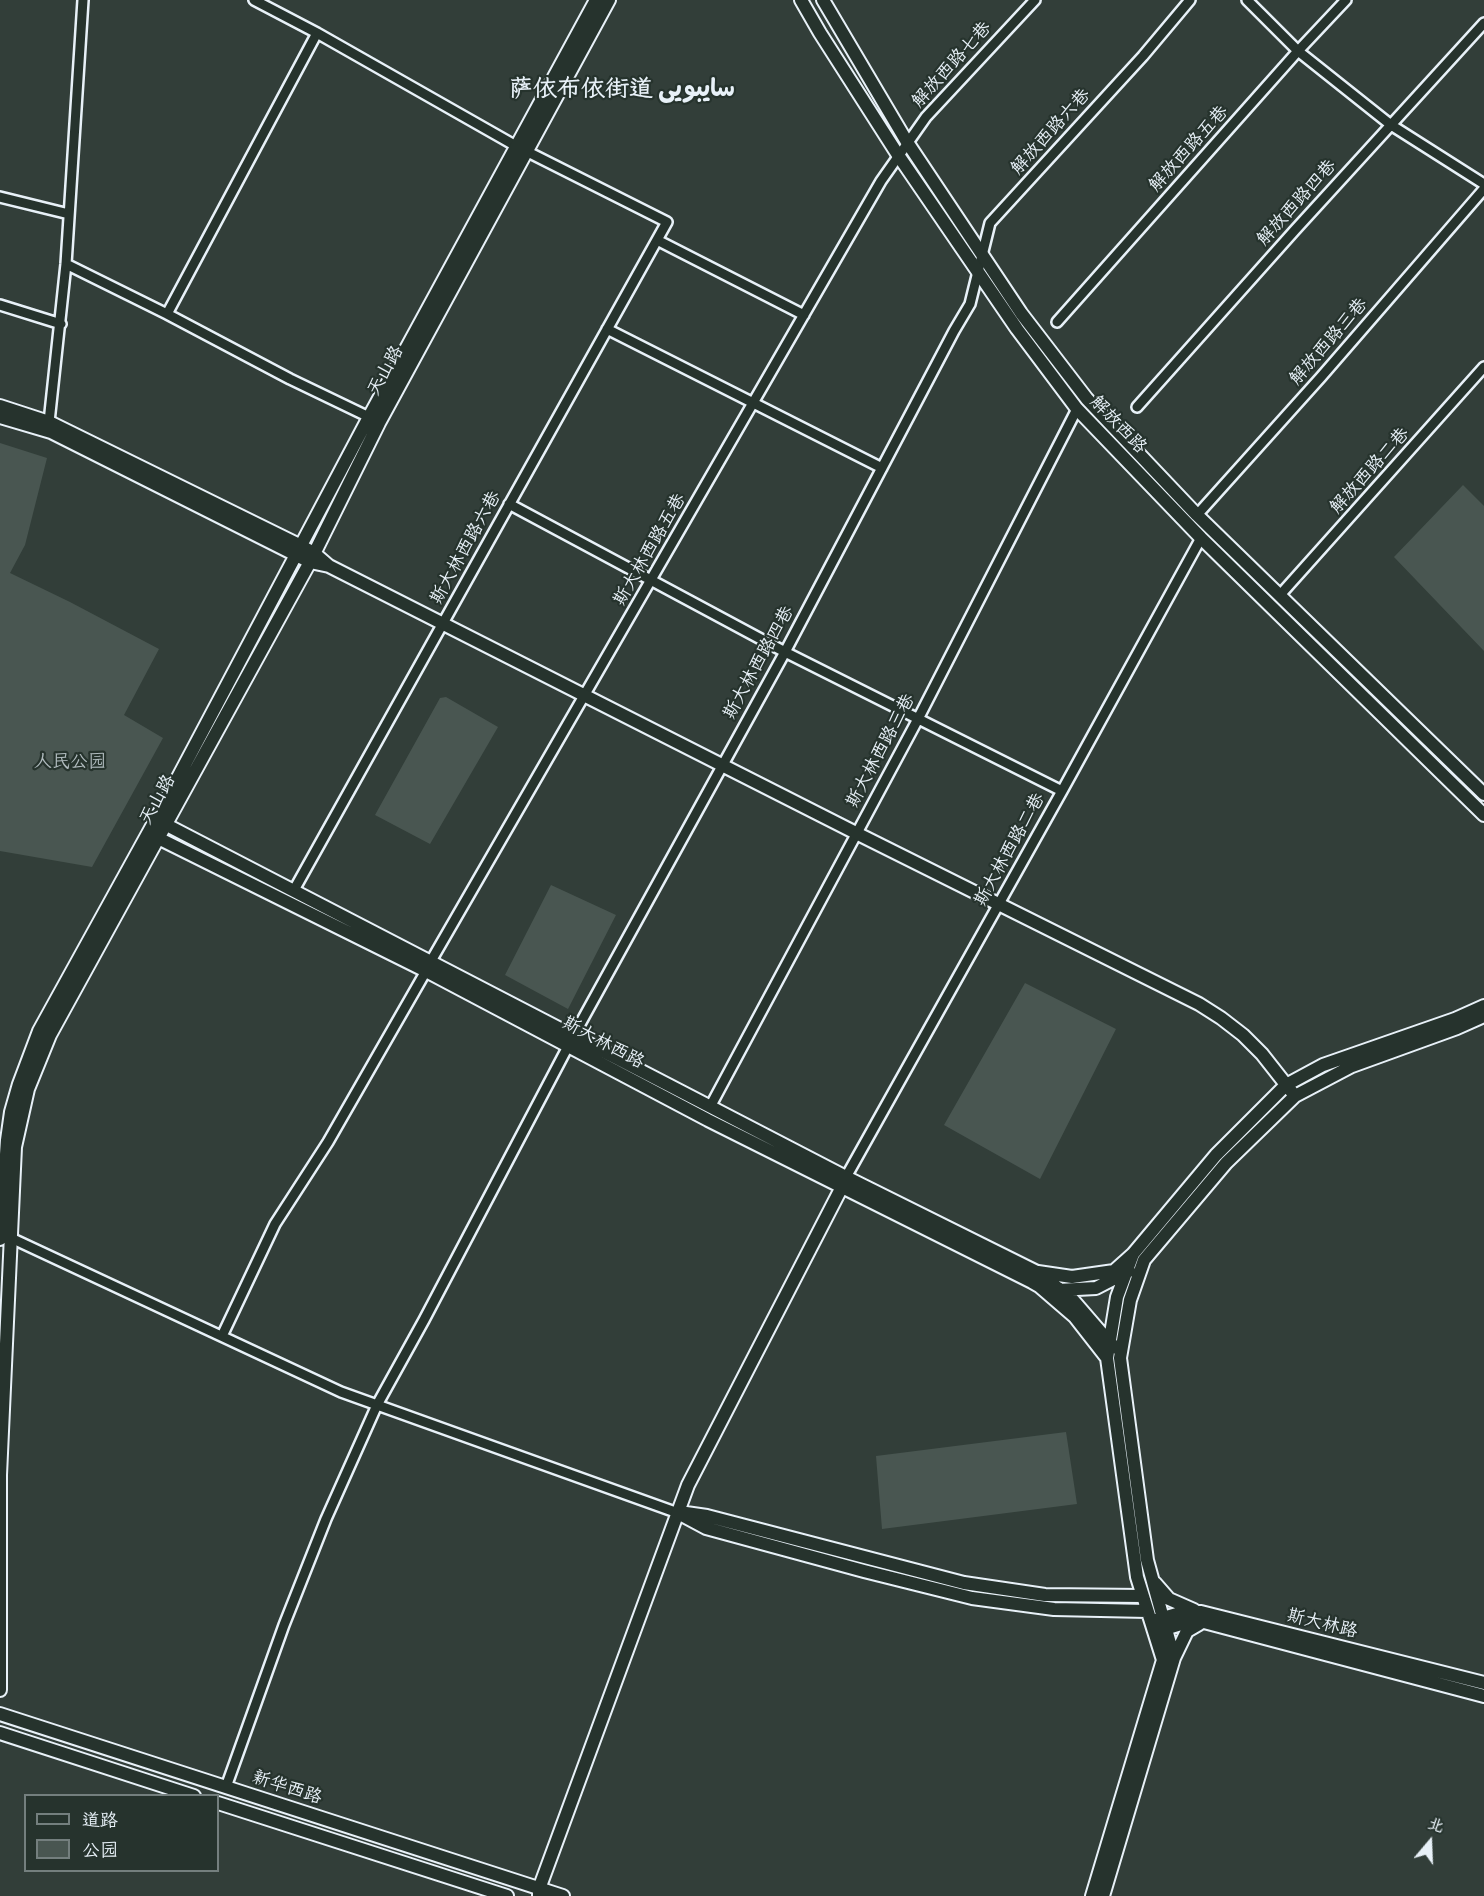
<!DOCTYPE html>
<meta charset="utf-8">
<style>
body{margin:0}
#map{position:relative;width:1484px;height:1896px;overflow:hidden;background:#323e39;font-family:Pangolin,"LXGW WenKai TC",sans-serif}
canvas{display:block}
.legend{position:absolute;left:24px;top:1794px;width:195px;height:78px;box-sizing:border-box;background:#26332d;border:2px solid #747f7e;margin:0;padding:8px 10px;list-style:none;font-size:18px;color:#e8f1f8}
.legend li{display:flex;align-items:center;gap:12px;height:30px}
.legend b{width:30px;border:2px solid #747f7e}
.north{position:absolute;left:1400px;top:1812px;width:60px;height:60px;-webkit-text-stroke:4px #26332d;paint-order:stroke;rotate:19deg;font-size:16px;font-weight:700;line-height:24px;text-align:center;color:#e8f1f8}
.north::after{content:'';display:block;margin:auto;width:21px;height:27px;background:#e8f1f8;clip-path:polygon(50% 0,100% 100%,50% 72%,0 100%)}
</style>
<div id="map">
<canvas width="1484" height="1896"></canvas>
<ul class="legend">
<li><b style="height:8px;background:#26332d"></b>道路</li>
<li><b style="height:16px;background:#495651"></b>公园</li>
</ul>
<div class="north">北</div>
</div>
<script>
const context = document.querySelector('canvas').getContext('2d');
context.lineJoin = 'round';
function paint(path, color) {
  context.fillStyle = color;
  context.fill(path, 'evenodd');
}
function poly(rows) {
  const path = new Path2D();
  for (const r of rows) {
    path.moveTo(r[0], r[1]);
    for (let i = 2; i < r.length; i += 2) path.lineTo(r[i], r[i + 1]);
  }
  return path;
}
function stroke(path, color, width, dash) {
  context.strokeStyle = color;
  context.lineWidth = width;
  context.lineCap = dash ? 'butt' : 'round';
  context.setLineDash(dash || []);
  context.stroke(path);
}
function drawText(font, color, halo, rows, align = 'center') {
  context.font = font + ' Pangolin,"Playpen Sans Arabic","LXGW WenKai TC",sans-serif';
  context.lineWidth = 4.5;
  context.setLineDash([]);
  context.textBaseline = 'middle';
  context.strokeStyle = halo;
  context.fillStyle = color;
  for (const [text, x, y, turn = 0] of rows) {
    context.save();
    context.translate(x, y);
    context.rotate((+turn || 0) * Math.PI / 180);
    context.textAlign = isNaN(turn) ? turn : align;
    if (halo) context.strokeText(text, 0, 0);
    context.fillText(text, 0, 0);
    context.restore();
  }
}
const green = poly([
 [0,443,47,458,25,545,10,573,70,602,159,649,124,715,163,738,92,867,0,851],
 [1463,485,1484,506,1484,651,1394,557],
 [446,697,498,727,430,844,375,815,440,698],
 [551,885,616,915,568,1009,505,975],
 [1025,983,1116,1029,1040,1179,944,1125],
 [1066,1432,1077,1504,882,1529,876,1456]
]);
const street = poly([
 [254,0,317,33,516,146,667,222,294,890],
 [1247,0,1298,51,1391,125,1484,184],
 [0,197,69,214],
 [657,240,804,315],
 [66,264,167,314,290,379,369,417],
 [0,305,61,324],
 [167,314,317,33],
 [1057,322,1298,51,1346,0],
 [607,329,882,468],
 [1137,407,1295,230,1484,23],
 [49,422,66,264,83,0],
 [509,504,785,652,1062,791],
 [1197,515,1321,377,1484,189],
 [1280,595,1484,367],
 [431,961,881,181,926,117,1035,0],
 [710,1107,918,719,1077,409],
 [846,1177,1062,791,1201,538],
 [7,1238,11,1238,341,1392,678,1513],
 [222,1336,275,1224,328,1142,426,971],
 [226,1787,284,1625,326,1519,377,1405,424,1320,574,1035,785,652,954,331,970,304,990,223,1143,56,1190,0]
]);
const secondary = poly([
 [801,0,820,33,898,155,1017,329,1077,409,1201,538,1484,815],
 [823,0,907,142,1021,313,1087,399,1197,515,1484,794],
 [0,406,49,422,301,546,314,553,329,566,310,562,51,432,0,417],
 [329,566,856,833,1199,1004,1221,1018,1243,1035,1262,1054,1295,1096],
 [159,821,846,1177,1037,1272,1072,1299,1110,1343,1121,1351],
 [152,835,426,971,708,1120,1032,1282,1039,1286,1075,1317,1107,1358],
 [0,1239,7,1140,11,1112,19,1084,39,1031,156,819,369,417,596,0],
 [1038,1272,1072,1277,1114,1271,1133,1254],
 [1058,1290,1096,1288,1129,1271],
 [678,1513,706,1528,864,1571,972,1598,1054,1609,1147,1611],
 [686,1513,707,1516,964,1583,1045,1595,1143,1596],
 [1155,1583,1169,1599,1194,1610],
 [1156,1620,1187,1611,1201,1612,1484,1683],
 [1158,1631,1191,1621,1204,1622,1484,1696],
 [1174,1658,1147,1560,1120,1358,1130,1300,1144,1260,1226,1163,1295,1096,1352,1066,1457,1028,1484,1016],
 [0,1690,0,1475,15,1147,28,1089,50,1035,310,562,379,423,609,0],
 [0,1714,563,1896],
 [0,1733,194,1796],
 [218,1803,507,1896],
 [539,1896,539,1889,688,1485,845,1181],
 [1092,1896,1163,1660,1137,1577,1107,1358,1117,1297,1133,1254,1216,1155,1286,1085,1323,1065,1455,1019,1484,1006],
 [1103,1896,1174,1658,1187,1631,1199,1624]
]);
const streetNames = [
 ["解放西路七巷",952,65,-48],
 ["解放西路六巷",1051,132,-48],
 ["解放西路五巷",1189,149,-48],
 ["解放西路四巷",1297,203,-48],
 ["解放西路三巷",1329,342,-49],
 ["天山路",386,371,-61],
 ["解放西路",1118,425,46],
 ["解放西路二巷",1370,471,-48],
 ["斯大林西路六巷",466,548,-61],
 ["斯大林西路五巷",650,550,-60],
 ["斯大林西路四巷",759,663,-61],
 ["斯大林西路三巷",881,751,-62],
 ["天山路",158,800,-61],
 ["斯大林西路二巷",1010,850,-61],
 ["斯大林西路",603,1043,28],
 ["斯大林路",1322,1624,14],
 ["新华西路",287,1788,18]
];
const parkNames = [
 ["人民公园",70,762]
];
const districtNames = [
 ["萨依布依街道 سايبويى",622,90]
];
paint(green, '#495651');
stroke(street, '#e8f1f8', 14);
stroke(secondary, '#e8f1f8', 16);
stroke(street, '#26332d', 9);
stroke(secondary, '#26332d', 12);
drawText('18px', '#e8f1f8', '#26332d', streetNames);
drawText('18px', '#b0bbbe', '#26332d', parkNames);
drawText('bold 24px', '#e8f1f8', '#26332d', districtNames);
</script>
